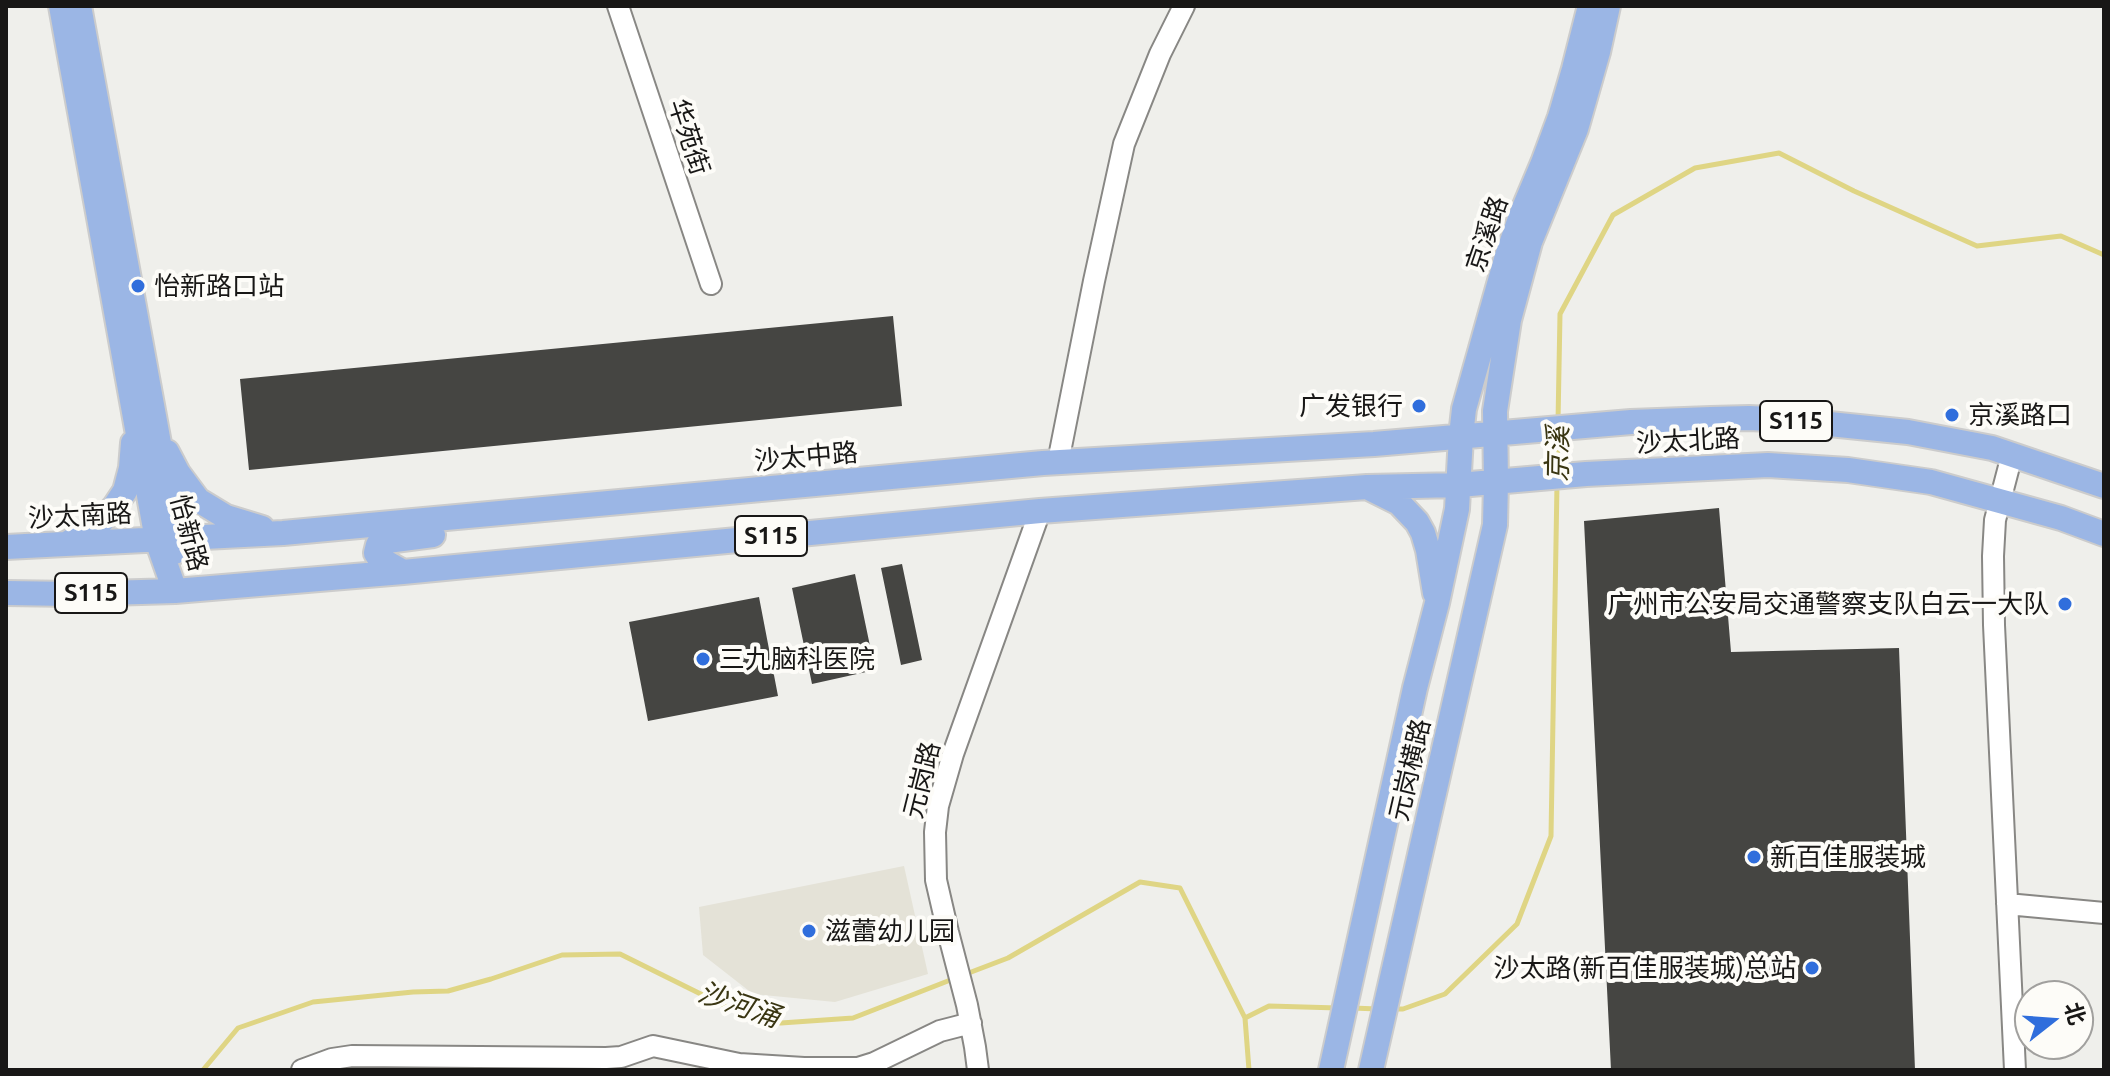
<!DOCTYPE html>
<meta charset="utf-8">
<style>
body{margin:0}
#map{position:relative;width:2110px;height:1076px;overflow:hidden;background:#efefeb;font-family:Ubuntu,"Noto Sans SC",sans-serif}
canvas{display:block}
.frame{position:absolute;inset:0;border:8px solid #181716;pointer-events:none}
.north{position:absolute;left:2014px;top:980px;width:80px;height:80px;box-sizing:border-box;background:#fdfcf8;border:2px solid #a1a09e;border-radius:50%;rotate:73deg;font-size:22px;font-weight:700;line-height:32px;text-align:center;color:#181716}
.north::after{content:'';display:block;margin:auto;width:28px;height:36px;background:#306edc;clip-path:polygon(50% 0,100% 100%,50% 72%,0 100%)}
</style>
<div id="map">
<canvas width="2110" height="1076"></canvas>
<div class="frame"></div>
<div class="north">北</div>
</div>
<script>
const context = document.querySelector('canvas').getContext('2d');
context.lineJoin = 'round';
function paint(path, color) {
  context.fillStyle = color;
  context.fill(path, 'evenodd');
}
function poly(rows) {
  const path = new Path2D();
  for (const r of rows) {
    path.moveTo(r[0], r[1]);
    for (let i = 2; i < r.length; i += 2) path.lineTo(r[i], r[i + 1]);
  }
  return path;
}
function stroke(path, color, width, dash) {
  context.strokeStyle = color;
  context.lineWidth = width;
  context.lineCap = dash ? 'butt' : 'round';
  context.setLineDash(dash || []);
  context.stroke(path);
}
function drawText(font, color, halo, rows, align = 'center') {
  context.font = font + ' Ubuntu,"Noto Sans SC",sans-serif';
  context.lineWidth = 8;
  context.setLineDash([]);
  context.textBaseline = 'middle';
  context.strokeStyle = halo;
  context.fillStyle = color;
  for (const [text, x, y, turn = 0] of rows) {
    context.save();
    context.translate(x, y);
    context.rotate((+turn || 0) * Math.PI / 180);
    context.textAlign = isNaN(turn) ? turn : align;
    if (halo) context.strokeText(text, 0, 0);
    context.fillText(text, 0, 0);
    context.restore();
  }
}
const built = poly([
 [904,866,928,974,835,1002,753,994,703,955,699,907]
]);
const stream = poly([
 [1558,422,1560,314,1613,215,1695,168,1779,153,1854,191,1977,246,2061,236,2104,255],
 [1557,470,1558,436],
 [966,974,1008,958,1140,882,1180,888,1245,1018,1249,1070],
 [1352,1008,1378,1009],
 [1392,1009,1403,1009,1445,994,1517,924,1551,836,1557,484],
 [1245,1018,1269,1006,1338,1008],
 [203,1070,238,1028,313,1002,413,992,448,991,491,979,562,955,620,954,727,1007,781,1023,853,1018,953,979]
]);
const building = poly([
 [893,316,902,406,249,470,240,379],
 [1719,508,1731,652,1899,648,1915,1070,1611,1070,1584,521],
 [902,564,922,660,901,665,881,568],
 [855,574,875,670,812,684,792,588],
 [759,597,778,696,648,721,629,622]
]);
const minor = poly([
 [618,6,711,284],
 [2012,455,1995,520,1993,556,1994,625,2015,1070],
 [1058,462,1094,281,1124,144,1160,54,1184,6],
 [2007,904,2104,913],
 [302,1070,332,1059,352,1056,606,1058,621,1057,653,1046,739,1064,804,1068,858,1068,874,1063,940,1031,971,1023],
 [978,1070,975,1047,967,1005,948,932,936,880,935,832,938,806,953,754,1040,511]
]);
const major = poly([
 [61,6,157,540,175,591],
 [79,6,171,509,176,539,175,552],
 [167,452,178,473,198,500,226,517,262,528],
 [1371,489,1399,503,1417,522,1423,533,1428,550,1435,593],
 [68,543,99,524,115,506,125,491,131,468,133,443],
 [6,547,283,533,1043,463,1374,444,1631,422,1711,419,1749,418,1790,420,1908,432,1992,448,2104,486],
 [403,572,380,559,376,553,378,545,387,541,433,535],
 [6,593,73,594,175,591,403,572,1040,511,1367,487,1459,485,1586,474,1768,465,1848,470,1931,482,2061,518,2104,534],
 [1331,1070,1415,688,1437,603,1457,509,1461,436,1464,409,1507,256,1522,213,1543,163,1560,117,1574,69,1590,6],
 [1371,1070,1495,525,1496,482,1495,411,1509,320,1530,242,1576,129,1598,52,1608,6]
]);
const markers = [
 [138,286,8,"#306edc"],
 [1419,406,8,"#306edc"],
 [1952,415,8,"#306edc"],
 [2065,604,8,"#306edc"],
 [703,659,8,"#306edc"],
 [1754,857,8,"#306edc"],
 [809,931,8,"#306edc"],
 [1812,968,8,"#306edc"]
];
const shields = [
 [1796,421,72],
 [771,536,72],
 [91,593,72]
];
const shieldNames = [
 ["S115",1796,421],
 ["S115",771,536],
 ["S115",91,593]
];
const streetNames = [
 ["华苑街",689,137,72],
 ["京溪路",1487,234,-71],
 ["沙太北路",1688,441,-3],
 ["沙太中路",806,457,-5],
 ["沙太南路",80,516,-3],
 ["怡新路",189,533,75],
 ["元岗横路",1410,770,-77],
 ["元岗路",922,780,-76]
];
const poiNames = [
 ["怡新路口站",154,286],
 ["广发银行",1403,406,"right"],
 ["京溪路口",1968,415],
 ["广州市公安局交通警察支队白云一大队",2049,604,"right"],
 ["三九脑科医院",719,659],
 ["新百佳服装城",1770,857],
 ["滋蕾幼儿园",825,931],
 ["沙太路(新百佳服装城)总站",1796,968,"right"]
];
const waterNames = [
 ["京溪",1558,454,-89],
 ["沙河涌",739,1005,19]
];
paint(built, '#e4e2d7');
stroke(stream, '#dfd584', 5);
paint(building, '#454542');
stroke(minor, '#888784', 24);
stroke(major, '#ccc', 28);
stroke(minor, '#fff', 20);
stroke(major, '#9bb6e5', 24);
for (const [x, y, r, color] of markers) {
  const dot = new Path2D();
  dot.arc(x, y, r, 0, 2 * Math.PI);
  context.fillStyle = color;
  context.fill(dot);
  stroke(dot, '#fdfcf8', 3);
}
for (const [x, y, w] of shields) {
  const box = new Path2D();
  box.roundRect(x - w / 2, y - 20, w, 40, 6);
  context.fillStyle = '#fdfcf8';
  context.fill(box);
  stroke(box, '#181716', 2);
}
drawText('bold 24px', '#181716', null, shieldNames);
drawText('26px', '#181716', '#fdfcf8', streetNames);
drawText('26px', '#181716', '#fdfcf8', poiNames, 'left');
drawText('italic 28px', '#393511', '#fdfcf8', waterNames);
</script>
